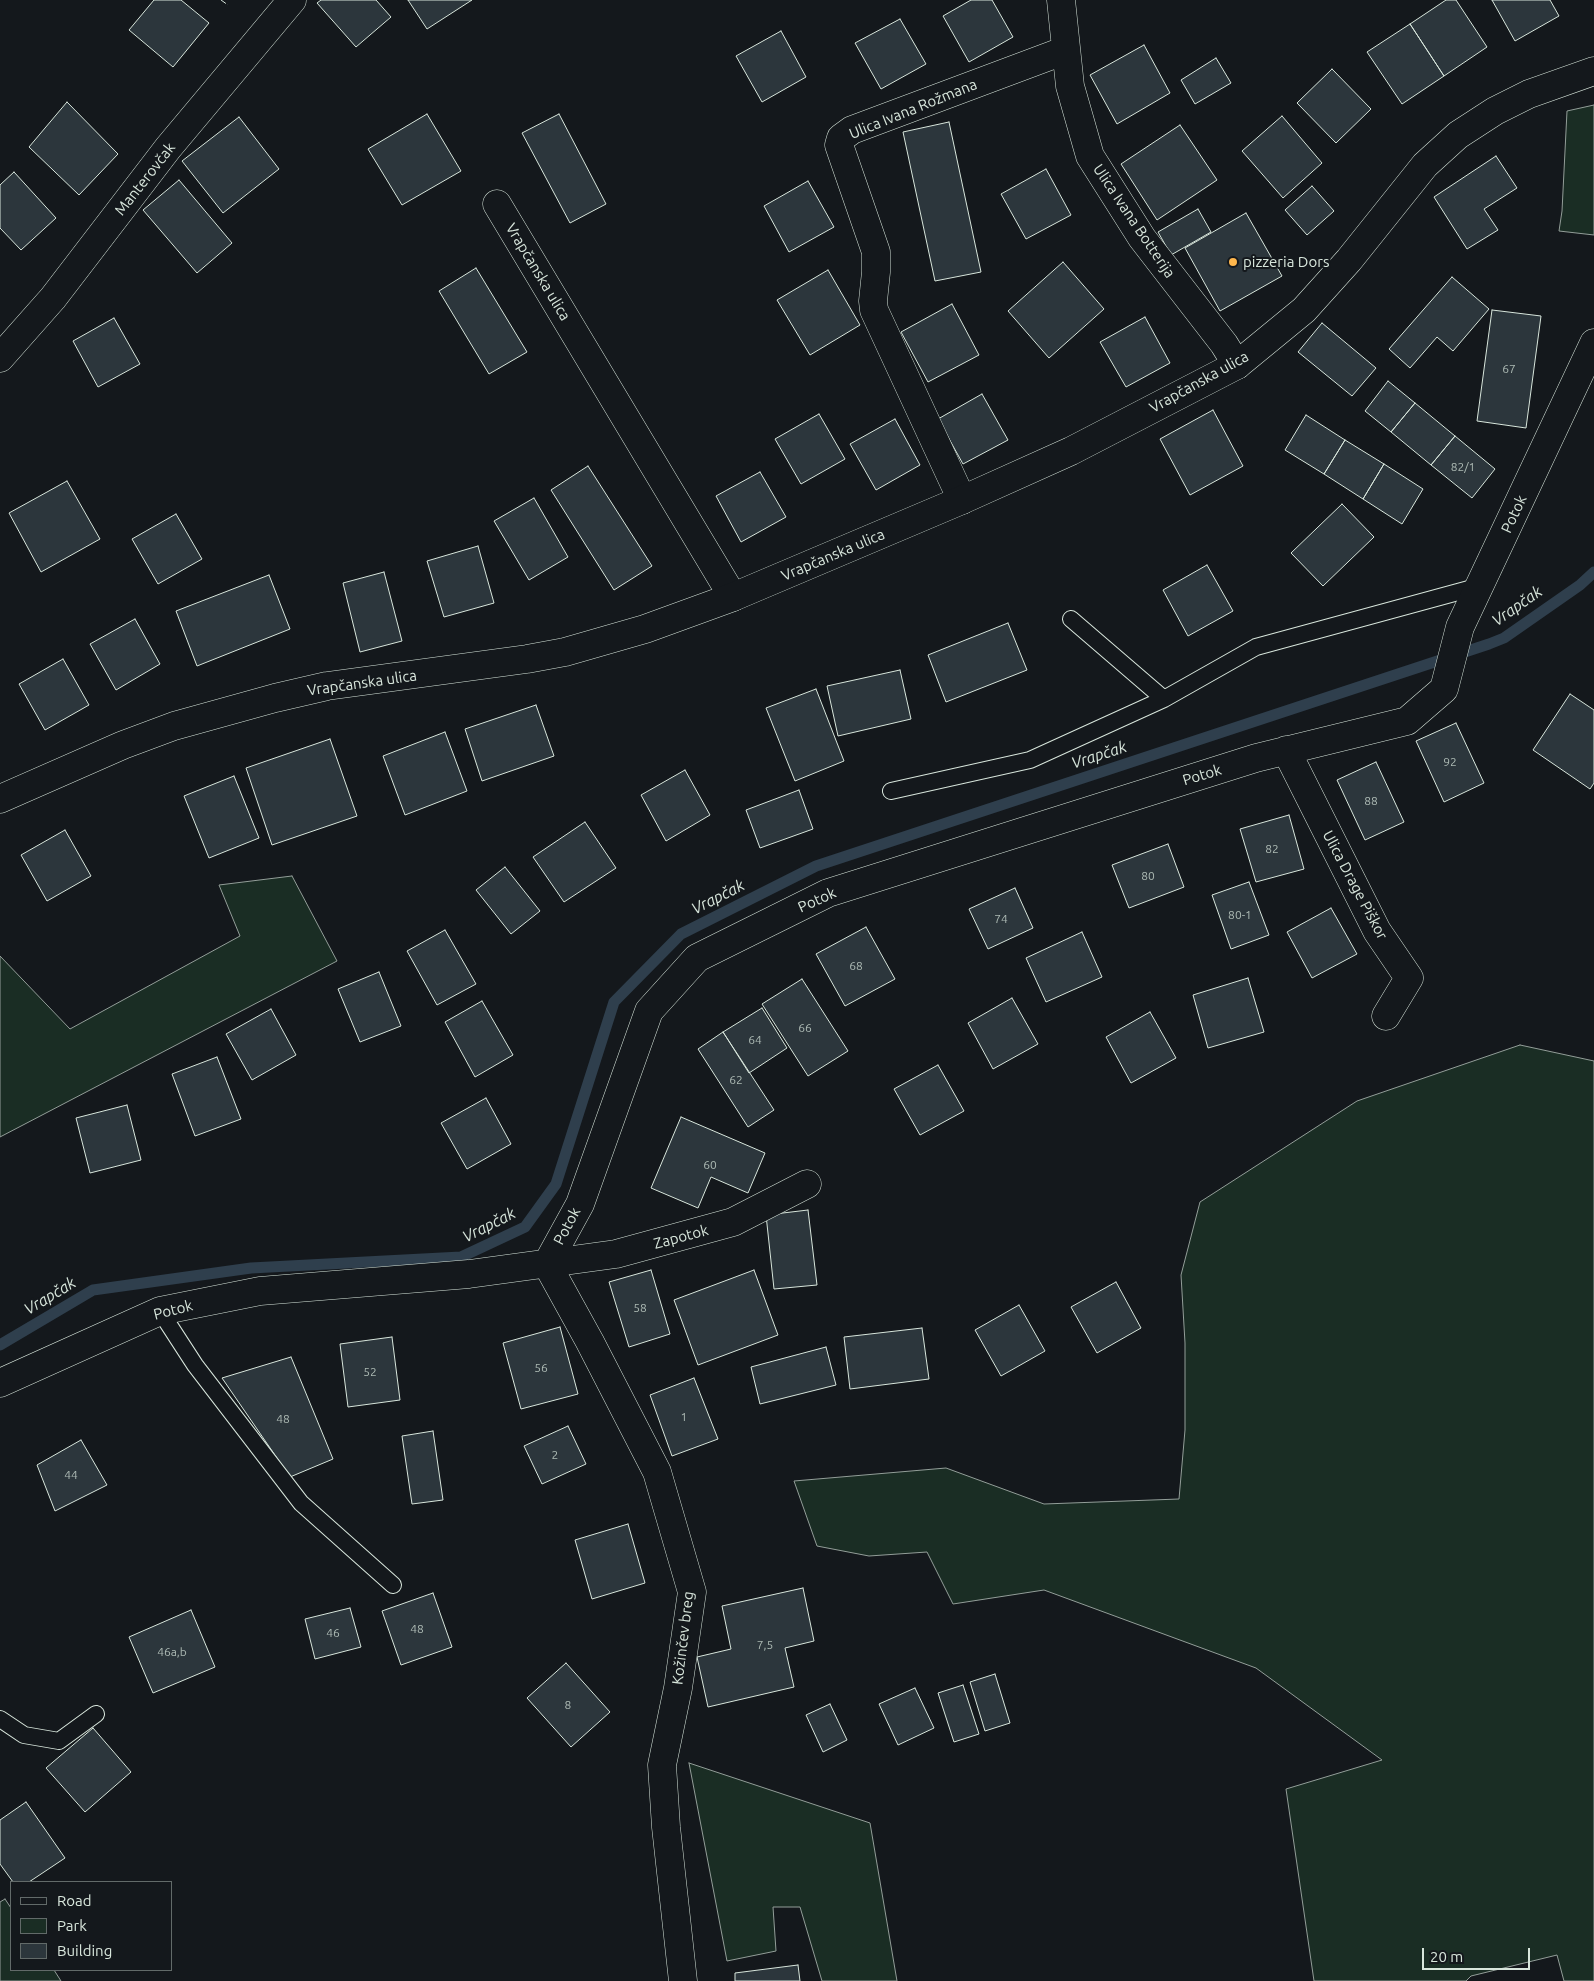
<!DOCTYPE html>
<meta charset="utf-8">
<style>
body{margin:0}
#map{position:relative;width:1594px;height:1981px;overflow:hidden;background:#14181c;font-family:Ubuntu,sans-serif}
canvas{display:block}
.legend{position:absolute;left:10px;top:1881px;width:162px;height:90px;box-sizing:border-box;background:#14181c;border:1px solid #626a69;margin:0;padding:6px 9px;list-style:none;font-size:15px;color:#d8e6dc}
.legend li{display:flex;align-items:center;gap:10px;height:25px}
.legend b{width:25px;border:1px solid #626a69}
.scale{position:absolute;left:1422px;top:1948px;width:108px;height:22px;box-sizing:border-box;border:2px solid #d8e6dc;border-top:0;padding-left:6px;font-size:15px;line-height:18px;white-space:nowrap;color:#d8e6dc;-webkit-text-stroke:4px #14181c;paint-order:stroke}
</style>
<div id="map">
<canvas width="1594" height="1981"></canvas>
<ul class="legend">
<li><b style="height:6px;background:#14181c"></b>Road</li>
<li><b style="height:14px;background:#1a2d24"></b>Park</li>
<li><b style="height:14px;background:#2c363c"></b>Building</li>
</ul>
<div class="scale">20 m</div>
</div>
<script>
const context = document.querySelector('canvas').getContext('2d');
context.lineJoin = 'round';
function paint(path, color) {
  context.fillStyle = color;
  context.fill(path, 'evenodd');
}
function poly(rows) {
  const path = new Path2D();
  for (const r of rows) {
    path.moveTo(r[0], r[1]);
    for (let i = 2; i < r.length; i += 2) path.lineTo(r[i], r[i + 1]);
  }
  return path;
}
function stroke(path, color, width, dash) {
  context.strokeStyle = color;
  context.lineWidth = width;
  context.lineCap = dash ? 'butt' : 'round';
  context.setLineDash(dash || []);
  context.stroke(path);
}
function drawText(font, color, halo, rows, align = 'center') {
  context.font = font + ' Ubuntu,sans-serif';
  context.lineWidth = 4;
  context.setLineDash([]);
  context.textBaseline = 'middle';
  context.strokeStyle = halo;
  context.fillStyle = color;
  for (const [text, x, y, turn = 0] of rows) {
    context.save();
    context.translate(x, y);
    context.rotate((+turn || 0) * Math.PI / 180);
    context.textAlign = isNaN(turn) ? turn : align;
    if (halo) context.strokeText(text, 0, 0);
    context.fillText(text, 0, 0);
    context.restore();
  }
}
const green = poly([
 [1594,105,1594,235,1559,231,1562,211,1567,111,1594,105],
 [292,876,337,961,0,1137,0,956,70,1029,240,936,219,885,292,876],
 [1520,1045,1594,1061,1594,1981,1564,1981,1557,1955,1471,1976,1466,1981,1314,1981,1286,1789,1382,1760,1256,1668,1044,1590,953,1604,927,1552,869,1556,817,1546,794,1481,946,1468,1044,1504,1179,1499,1185,1430,1185,1343,1181,1275,1200,1202,1357,1101,1520,1045],
 [689,1763,870,1823,897,1981,822,1981,800,1907,773,1907,776,1951,727,1961,689,1763],
 [5,1899,11,1908,11,1970,54,1970,61,1981,0,1981,0,1902,5,1899]
]);
const stream = poly([
 [0,1345,93,1290,251,1268,461,1257,525,1227,556,1184,614,1002,681,934,816,866,1489,644,1504,638,1580,585,1594,572]
]);
const building = poly([
 [154,0,181,0,209,23,173,67,129,30,154,0],
 [321,0,376,0,391,17,356,47,317,3,321,0],
 [408,0,472,0,427,29,408,0],
 [971,0,992,0,1013,37,969,62,943,16,971,0],
 [1446,0,1456,0,1487,47,1444,76,1410,24,1446,0],
 [1492,0,1550,0,1559,16,1515,41,1492,0],
 [900,19,926,64,881,89,855,43,900,19],
 [1410,24,1444,76,1402,104,1367,52,1410,24],
 [781,31,806,77,762,102,736,56,781,31],
 [1144,45,1170,93,1117,124,1090,75,1144,45],
 [1216,58,1231,83,1195,104,1181,80,1216,58],
 [1332,69,1371,109,1336,143,1297,103,1332,69],
 [67,102,118,154,79,195,29,147,67,102],
 [427,114,461,171,402,205,368,149,427,114],
 [559,114,606,204,570,223,522,133,559,114],
 [1282,116,1322,163,1283,198,1242,151,1282,116],
 [239,117,279,169,223,213,182,161,239,117],
 [949,122,981,272,935,281,903,132,949,122],
 [1180,125,1217,180,1157,220,1121,164,1180,125],
 [1496,156,1517,188,1484,209,1498,230,1467,249,1434,197,1496,156],
 [1046,169,1071,215,1026,239,1001,194,1046,169],
 [14,172,56,218,21,250,0,228,0,185,14,172],
 [179,180,232,243,197,273,143,210,179,180],
 [808,181,834,227,789,252,764,206,808,181],
 [1312,186,1334,211,1307,235,1285,210,1312,186],
 [1198,209,1211,232,1171,255,1158,232,1198,209],
 [1246,213,1282,276,1220,311,1185,248,1246,213],
 [1063,262,1104,309,1049,358,1008,311,1063,262],
 [476,268,527,352,489,374,439,291,476,268],
 [828,270,860,325,810,355,777,300,828,270],
 [1452,277,1489,309,1453,351,1437,337,1410,368,1389,349,1452,277],
 [952,304,979,355,928,382,901,332,952,304],
 [1492,310,1541,316,1526,428,1477,421,1492,310],
 [1145,317,1170,363,1126,387,1100,342,1145,317],
 [114,318,140,364,98,387,73,341,114,318],
 [1322,323,1376,368,1352,396,1298,352,1322,323],
 [1388,381,1415,403,1391,432,1365,411,1388,381],
 [982,394,1008,440,963,464,938,419,982,394],
 [1415,403,1455,436,1431,465,1391,432,1415,403],
 [1213,410,1243,466,1190,495,1160,439,1213,410],
 [819,414,845,459,801,484,775,439,819,414],
 [1306,415,1345,440,1324,474,1285,450,1306,415],
 [895,419,920,465,876,490,850,444,895,419],
 [1455,436,1495,469,1472,498,1431,465,1455,436],
 [1345,440,1384,464,1363,499,1324,474,1345,440],
 [1384,464,1423,489,1402,524,1363,499,1384,464],
 [588,466,652,566,614,590,551,490,588,466],
 [760,472,786,517,741,542,716,496,760,472],
 [67,481,100,539,41,572,9,513,67,481],
 [534,498,568,557,529,580,494,521,534,498],
 [1342,504,1374,537,1323,586,1291,553,1342,504],
 [176,514,202,559,158,584,132,539,176,514],
 [478,546,494,603,444,617,427,561,478,546],
 [1207,565,1233,611,1188,636,1163,590,1207,565],
 [384,572,402,641,360,652,343,583,384,572],
 [269,575,290,629,197,666,176,611,269,575],
 [135,619,160,664,116,690,90,644,135,619],
 [1008,623,1027,670,946,702,928,655,1008,623],
 [63,659,89,705,45,730,19,684,63,659],
 [900,670,911,719,838,736,827,686,900,670],
 [816,689,844,761,795,781,766,708,816,689],
 [1570,694,1594,710,1594,783,1590,789,1533,750,1570,694],
 [536,705,554,756,482,781,465,729,536,705],
 [1456,723,1484,783,1444,802,1416,741,1456,723],
 [445,732,467,791,405,815,383,756,445,732],
 [330,739,357,816,272,845,246,768,330,739],
 [1376,762,1404,822,1365,840,1337,780,1376,762],
 [685,770,710,815,666,841,641,795,685,770],
 [234,776,259,838,209,858,184,796,234,776],
 [799,790,813,829,760,848,746,810,799,790],
 [1289,815,1304,869,1256,882,1240,829,1289,815],
 [585,822,616,868,564,902,533,857,585,822],
 [65,830,91,876,47,901,21,855,65,830],
 [1168,844,1184,887,1129,908,1112,865,1168,844],
 [505,867,540,911,511,934,476,890,505,867],
 [1249,882,1269,935,1231,949,1212,895,1249,882],
 [1015,888,1033,928,988,949,969,909,1015,888],
 [1331,908,1357,954,1312,978,1287,932,1331,908],
 [866,927,895,979,845,1006,816,954,866,927],
 [445,930,476,984,437,1005,407,951,445,930],
 [1082,932,1102,977,1046,1002,1026,958,1082,932],
 [379,972,401,1026,360,1042,338,989,379,972],
 [1248,978,1264,1032,1208,1048,1193,995,1248,978],
 [802,979,848,1051,808,1076,762,1004,802,979],
 [1012,998,1038,1044,993,1069,968,1023,1012,998],
 [482,1001,513,1055,475,1077,445,1022,482,1001],
 [762,1008,787,1048,749,1073,723,1032,762,1008],
 [271,1009,296,1055,252,1080,226,1034,271,1009],
 [1150,1012,1176,1058,1131,1083,1106,1037,1150,1012],
 [723,1032,774,1110,748,1127,698,1049,723,1032],
 [217,1057,241,1119,195,1136,172,1074,217,1057],
 [938,1065,964,1111,920,1135,894,1089,938,1065],
 [486,1098,511,1144,467,1169,441,1123,486,1098],
 [127,1105,141,1160,90,1173,76,1118,127,1105],
 [681,1117,765,1153,748,1193,711,1177,698,1208,651,1188,681,1117],
 [808,1210,817,1285,774,1289,766,1215,808,1210],
 [651,1270,670,1334,629,1347,609,1282,651,1270],
 [754,1270,778,1335,698,1365,674,1300,754,1270],
 [1116,1282,1141,1328,1097,1353,1071,1307,1116,1282],
 [1019,1305,1045,1351,1001,1376,975,1330,1019,1305],
 [560,1327,578,1394,521,1409,503,1343,560,1327],
 [922,1328,929,1379,850,1389,844,1337,922,1328],
 [392,1337,400,1400,348,1407,340,1344,392,1337],
 [826,1347,836,1385,760,1404,751,1367,826,1347],
 [291,1357,333,1459,290,1477,222,1378,291,1357],
 [694,1378,718,1439,672,1456,650,1395,694,1378],
 [568,1426,586,1464,542,1484,524,1446,568,1426],
 [433,1431,443,1500,412,1504,402,1436,433,1431],
 [81,1440,107,1485,55,1511,37,1465,81,1440],
 [628,1524,645,1583,592,1599,575,1540,628,1524],
 [803,1588,814,1641,785,1648,794,1687,708,1707,697,1657,731,1649,722,1606,803,1588],
 [433,1593,452,1647,401,1665,382,1611,433,1593],
 [350,1608,361,1647,315,1659,305,1619,350,1608],
 [191,1610,215,1667,153,1693,129,1637,191,1610],
 [566,1663,610,1712,571,1747,527,1698,566,1663],
 [995,1674,1010,1723,985,1731,970,1682,995,1674],
 [963,1685,979,1734,954,1742,938,1693,963,1685],
 [915,1688,934,1728,898,1745,879,1704,915,1688],
 [830,1704,847,1740,823,1752,806,1715,830,1704],
 [93,1728,131,1772,85,1812,46,1768,93,1728],
 [26,1802,65,1858,29,1882,13,1882,0,1864,0,1820,26,1802],
 [798,1965,800,1981,735,1981,735,1973,798,1965]
]);
const lane = poly([
 [1071,619,1164,699],
 [891,791,1030,760,1164,699,1256,647,1480,586],
 [160,1311,195,1365,301,1503,393,1585],
 [0,1719,24,1735,59,1741,96,1714]
]);
const street = poly([
 [1061,0,1070,86,1090,156,1142,238,1224,344,1237,365],
 [497,204,733,597],
 [962,500,874,310,873,301,876,272,876,252,839,145,841,138,852,130,1066,50],
 [1286,750,1377,931,1409,978,1386,1016],
 [547,1264,580,1204,649,1011,697,958,828,893,1256,758,1407,721,1444,689,1460,627,1594,343],
 [547,1264,590,1342,657,1472,692,1592,678,1688,662,1765,666,1827,683,1981],
 [0,1383,160,1311,260,1291,469,1274,616,1254,733,1222,807,1184]
]);
const secondary = poly([
 [0,358,53,298,168,148,292,0],
 [0,799,123,745,174,726,275,698,327,686,527,659,565,652,645,629,733,597,962,500,1071,451,1237,365,1304,310,1349,260,1425,165,1458,135,1495,111,1529,94,1594,71]
]);
const fence = poly([
 [221,0,228,5]
]);
const markers = [
 [1233,262,5,"#ffb74d"]
];
const numberNames = [
 ["67",1509,369],
 ["82/1",1463,467],
 ["92",1450,762],
 ["88",1371,801],
 ["82",1272,849],
 ["80",1148,876],
 ["80-1",1240,915],
 ["74",1001,919],
 ["68",856,966],
 ["66",805,1028],
 ["64",755,1040],
 ["62",736,1080],
 ["60",710,1165],
 ["58",640,1308],
 ["56",541,1368],
 ["52",370,1372],
 ["1",684,1417],
 ["48",283,1419],
 ["2",555,1455],
 ["44",71,1475],
 ["48",417,1629],
 ["46",333,1633],
 ["7,5",765,1645],
 ["46a,b",172,1652],
 ["8",568,1705]
];
const streetNames = [
 ["Ulica Ivana Rožmana",913,109,-22],
 ["Manterovčak",145,179,-52],
 ["Ulica Ivana Botterija",1134,221,56],
 ["Vrapčanska ulica",538,272,59],
 ["Vrapčanska ulica",1199,382,-29],
 ["Potok",1514,514,-65],
 ["Vrapčanska ulica",833,555,-23],
 ["Vrapčanska ulica",362,683,-8],
 ["Potok",1202,775,-17],
 ["Ulica Drage Piškor",1355,885,62],
 ["Potok",817,900,-24],
 ["Potok",567,1226,-62],
 ["Zapotok",681,1237,-15],
 ["Potok",173,1310,-14],
 ["Kožinčev breg",683,1638,-83]
];
const poiNames = [
 ["pizzeria Dors",1243,262]
];
const waterNames = [
 ["Vrapčak",1517,606,-35],
 ["Vrapčak",1099,755,-18],
 ["Vrapčak",718,897,-27],
 ["Vrapčak",489,1225,-27],
 ["Vrapčak",50,1296,-31]
];
paint(green, '#1a2d24');
stroke(green, '#939e99', 1);
stroke(stream, '#2f3f4d', 11);
paint(building, '#2c363c');
stroke(building, '#d8e6dc', 1);
stroke(lane, '#d8e6dc', 18);
stroke(street, '#d8e6dc', 29);
stroke(secondary, '#d8e6dc', 29);
stroke(lane, '#14181c', 16);
stroke(street, '#14181c', 28);
stroke(secondary, '#14181c', 28);
stroke(fence, '#d8e6dc', 1, [6, 2.5]);
for (const [x, y, r, color] of markers) {
  const dot = new Path2D();
  dot.arc(x, y, r, 0, 2 * Math.PI);
  context.fillStyle = color;
  context.fill(dot);
  stroke(dot, '#14181c', 2);
}
drawText('12px', '#adbab4', null, numberNames);
drawText('15px', '#d8e6dc', '#14181c', streetNames);
drawText('15px', '#d8e6dc', '#14181c', poiNames, 'left');
drawText('italic 16px', '#d8e6dc', '#14181c', waterNames);
</script>
